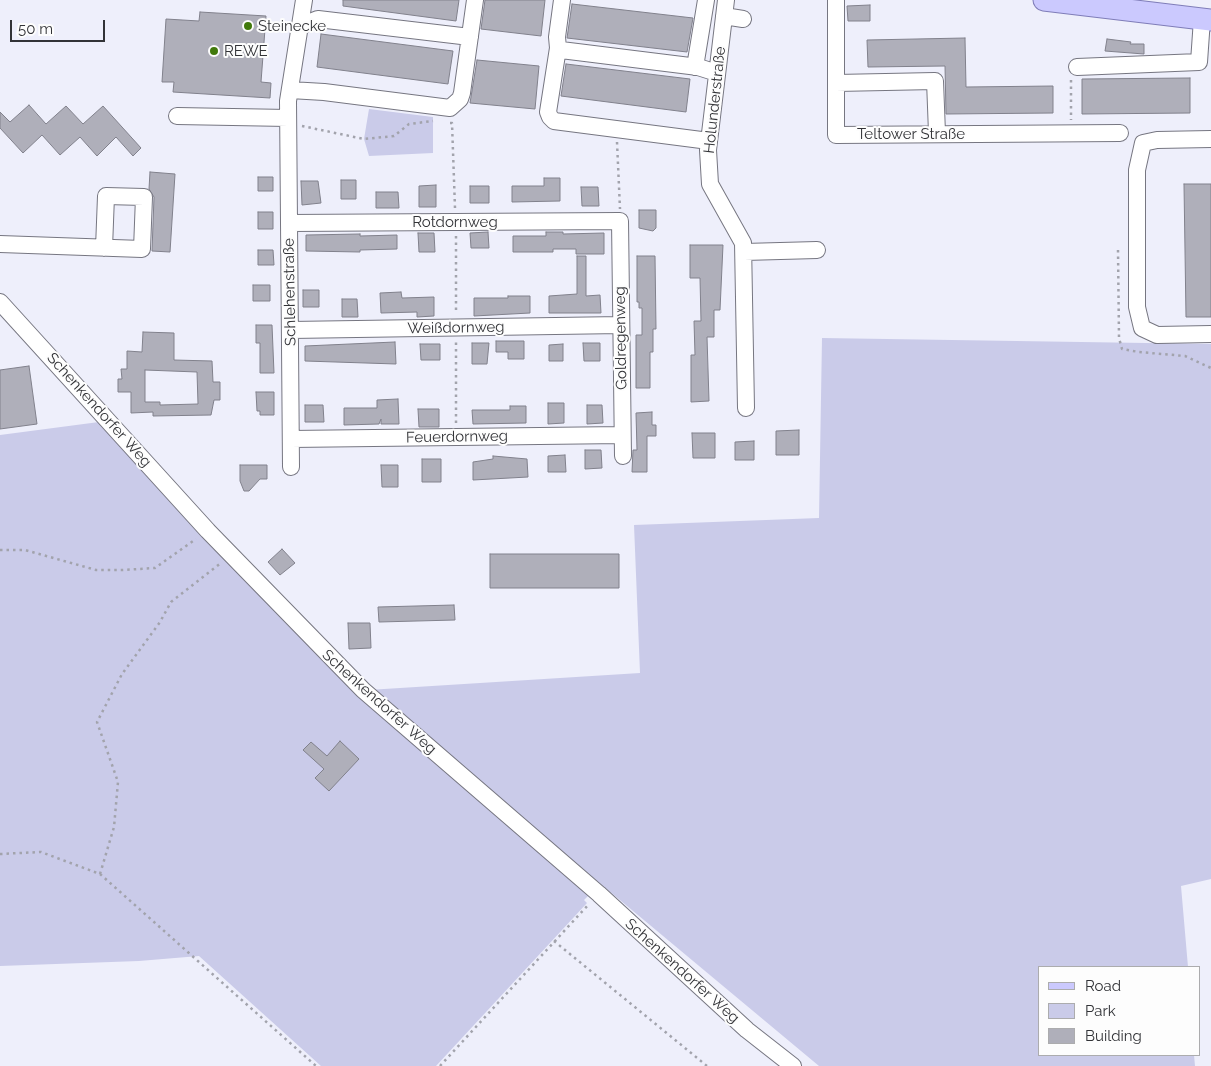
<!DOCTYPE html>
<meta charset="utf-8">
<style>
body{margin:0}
#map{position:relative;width:1211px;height:1066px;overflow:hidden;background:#eeeffb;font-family:Raleway,sans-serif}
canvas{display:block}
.legend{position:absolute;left:1038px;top:966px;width:162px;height:90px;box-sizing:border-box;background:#fdfdfd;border:1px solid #acacae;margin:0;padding:6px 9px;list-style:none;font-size:15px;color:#323337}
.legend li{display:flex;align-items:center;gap:10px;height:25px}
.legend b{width:25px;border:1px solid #acacae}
.scale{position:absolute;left:10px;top:20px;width:95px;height:22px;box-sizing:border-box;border:2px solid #323337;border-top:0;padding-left:6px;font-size:15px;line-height:18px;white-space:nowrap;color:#323337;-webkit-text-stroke:4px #fdfdfd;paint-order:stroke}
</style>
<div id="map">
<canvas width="1211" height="1066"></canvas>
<ul class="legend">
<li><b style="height:6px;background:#cbc9fe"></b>Road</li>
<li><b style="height:14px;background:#cacbe9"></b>Park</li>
<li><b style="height:14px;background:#afafba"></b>Building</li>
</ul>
<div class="scale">50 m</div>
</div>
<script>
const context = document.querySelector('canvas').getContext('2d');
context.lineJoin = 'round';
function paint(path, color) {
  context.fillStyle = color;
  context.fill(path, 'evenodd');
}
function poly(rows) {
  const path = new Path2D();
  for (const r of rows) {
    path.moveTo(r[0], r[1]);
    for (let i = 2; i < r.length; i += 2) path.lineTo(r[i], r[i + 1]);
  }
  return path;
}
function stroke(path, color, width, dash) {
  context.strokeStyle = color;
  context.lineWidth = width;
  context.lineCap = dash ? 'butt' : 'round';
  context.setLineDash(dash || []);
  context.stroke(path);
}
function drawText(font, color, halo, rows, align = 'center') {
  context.font = font + ' Raleway,sans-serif';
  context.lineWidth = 4;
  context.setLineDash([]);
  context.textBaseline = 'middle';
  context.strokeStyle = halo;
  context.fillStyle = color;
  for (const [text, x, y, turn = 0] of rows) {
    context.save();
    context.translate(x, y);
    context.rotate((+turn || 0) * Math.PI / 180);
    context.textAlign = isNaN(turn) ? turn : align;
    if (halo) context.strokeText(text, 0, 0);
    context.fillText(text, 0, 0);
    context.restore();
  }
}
const green = poly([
 [369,109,433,117,433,153,369,156,364,139],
 [822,338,1211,344,1211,879,1181,886,1188,967,1040,967,1040,1055,1194,1055,1195,1066,819,1066,368,690,640,673,634,525,819,518],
 [99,422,223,552,594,890,584,900,587,903,436,1066,321,1066,199,956,139,961,0,966,0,435]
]);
const building = poly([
 [343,0,459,0,456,21,343,6,343,0],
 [485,0,545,0,541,36,481,29,485,0],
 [572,4,693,18,687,52,567,38,572,4],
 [870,5,870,21,848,21,847,6,870,5],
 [200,12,266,16,261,82,271,83,270,98,173,92,174,82,162,82,166,19,199,21,200,12],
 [321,34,453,51,448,84,317,67,321,34],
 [965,38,966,87,1053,86,1053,113,946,114,945,66,868,67,867,40,965,38],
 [1107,39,1131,42,1130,44,1144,44,1144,54,1105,51,1107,39],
 [477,60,539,66,535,109,470,103,477,60],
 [566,64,690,79,686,112,561,96,566,64],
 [1190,78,1190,113,1082,114,1082,79,1190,78],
 [29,105,46,124,66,106,83,124,103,106,141,148,133,156,116,137,97,156,80,137,60,155,42,135,23,153,0,128,0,112,10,122,29,105],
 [150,172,175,174,170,252,152,251,154,197,149,189,150,172],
 [258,177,273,177,273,191,258,191,258,177],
 [544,178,560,178,560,201,512,202,512,186,544,186,544,178],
 [341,180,356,180,356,199,341,199,341,180],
 [301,181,318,181,321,203,302,205,301,181],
 [1184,184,1211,184,1211,317,1186,317,1184,184],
 [436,185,436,207,419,207,419,186,436,185],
 [470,186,489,186,489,203,470,203,470,186],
 [581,187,598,187,599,206,582,206,581,187],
 [376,192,398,192,399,208,376,208,376,192],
 [639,210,656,210,656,228,653,231,639,228,639,210],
 [258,212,273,212,273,229,258,229,258,212],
 [488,232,489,248,471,248,470,233,488,232],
 [546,232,563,232,563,234,604,233,604,254,576,254,576,249,553,249,553,252,513,252,513,236,546,236,546,232],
 [418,233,434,233,435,252,419,252,418,233],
 [360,234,360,236,397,235,397,249,360,250,360,252,306,251,306,235,360,234],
 [690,245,723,245,720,310,714,310,714,337,707,337,709,401,691,402,691,355,695,355,694,321,701,321,700,278,690,278,690,245],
 [258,250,273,250,274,265,258,265,258,250],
 [577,256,586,256,586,296,600,295,601,313,549,313,549,296,577,294,577,256],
 [637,256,655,256,656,329,653,329,653,352,650,352,650,388,636,388,636,335,642,335,642,308,639,308,639,302,637,302,637,256],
 [253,285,270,285,270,301,253,301,253,285],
 [303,290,319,290,319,307,303,307,303,290],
 [401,292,402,298,434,297,434,316,417,317,417,312,381,313,380,293,401,292],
 [508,296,530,296,530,313,474,316,474,298,508,298,508,296],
 [342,299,357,299,358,317,342,317,342,299],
 [256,325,272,325,274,373,260,373,260,343,256,343,256,325],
 [143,332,174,333,174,360,212,361,213,382,220,382,220,400,214,400,211,415,153,416,153,412,131,413,131,392,118,392,118,379,122,379,121,369,127,369,127,351,142,352,143,332],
 [145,370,197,372,198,404,160,405,160,402,145,402,145,370],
 [496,341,524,341,524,359,508,359,508,352,496,352,496,341],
 [395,342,396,364,305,361,305,346,395,342],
 [472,343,489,343,487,364,472,364,472,343],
 [583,343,600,343,600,361,584,361,583,343],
 [420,344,440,344,440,360,421,360,420,344],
 [563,344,563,361,549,361,549,345,563,344],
 [29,366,37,424,0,429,0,370,29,366],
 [256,392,274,392,274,415,260,415,260,411,257,411,256,392],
 [398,399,399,424,381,424,381,419,379,424,344,425,344,408,377,408,377,400,398,399],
 [548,403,564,403,564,423,548,424,548,403],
 [305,405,323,405,324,422,305,422,305,405],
 [587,405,602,405,603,423,587,424,587,405],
 [510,406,526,406,526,423,473,424,472,410,510,410,510,406],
 [418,409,439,409,439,427,419,427,418,409],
 [652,412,652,425,656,425,656,436,647,436,647,472,632,472,633,450,637,450,636,413,652,412],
 [799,430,799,455,776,455,776,431,799,430],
 [692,433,715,433,715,458,693,458,692,433],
 [754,441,754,460,735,460,735,442,754,441],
 [585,450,601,450,602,468,585,469,585,450],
 [565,455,566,472,548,472,548,456,565,455],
 [493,456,527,459,528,477,473,480,473,462,493,459,493,456],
 [422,459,441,459,441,482,422,482,422,459],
 [240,465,267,465,267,479,260,479,249,491,244,491,240,481,240,465],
 [381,465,398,465,398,487,382,487,381,465],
 [282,549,295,563,280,575,268,562,282,549],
 [490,554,619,554,619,588,490,588,490,554],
 [454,605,455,620,379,622,378,607,454,605],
 [348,623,370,623,371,648,349,649,348,623],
 [340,741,359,759,329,791,315,778,324,769,303,750,311,742,327,756,340,741]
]);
const path = poly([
 [1071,80,1071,120],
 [450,123,452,123,455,208],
 [302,126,364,139,394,136,409,124,433,121],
 [617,142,620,209],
 [456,236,456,313],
 [1118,250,1119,338,1122,349,1139,352,1185,356,1211,368],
 [456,423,456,341],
 [0,550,25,550,96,570,122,570,155,568,196,539],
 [0,854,41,852,100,874,316,1066],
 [100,874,114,827,118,782,97,722,122,674,160,622,171,602,221,563],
 [554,941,707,1066],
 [440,1066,589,904]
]);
const minor = poly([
 [562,0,557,37,558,48,561,50,698,67,717,73],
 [726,0,708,150,710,184,743,243,746,408],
 [836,0,836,135,1120,133],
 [724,16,743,19],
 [300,26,318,19,470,37],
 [558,48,548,112,550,117,554,121,709,141],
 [695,67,706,0],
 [1077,67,1199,62,1202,19],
 [836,83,935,81,937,133],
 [290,90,324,92,450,108,460,99,462,93,475,0],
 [177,116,288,118],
 [1211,139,1157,140,1143,143,1137,170,1137,307,1142,328,1157,335,1211,334],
 [289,223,620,221,623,456],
 [0,244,142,249,144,197,106,196,104,248],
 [744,252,817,250],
 [0,302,208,531,363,690,599,894,747,1030,793,1066],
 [291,330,621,325],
 [291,439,622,435],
 [291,467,288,101,304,0]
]);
const major = poly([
 [1044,0,1211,20]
]);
const markers = [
 [248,26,5,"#41790b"],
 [214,51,5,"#41790b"]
];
const poiNames = [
 ["Steinecke",258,26],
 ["REWE",224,51]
];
const streetNames = [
 ["Holunderstraße",715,100,-84],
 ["Teltower Straße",911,134],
 ["Rotdornweg",455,222],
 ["Schlehenstraße",290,292,-91],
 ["Weißdornweg",456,328,-1],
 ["Goldregenweg",621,338,-91],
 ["Schenkendorfer Weg",99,410,48],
 ["Feuerdornweg",457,437,-1],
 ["Schenkendorfer Weg",379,702,42],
 ["Schenkendorfer Weg",682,971,42]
];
paint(green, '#cacbe9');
paint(building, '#afafba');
stroke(building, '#81818c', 1);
stroke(minor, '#767681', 18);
stroke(major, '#7f7db8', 23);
stroke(path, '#a2a3ac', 2.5, [2.5, 4]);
stroke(minor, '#fff', 16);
stroke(major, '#cbc9fe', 21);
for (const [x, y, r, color] of markers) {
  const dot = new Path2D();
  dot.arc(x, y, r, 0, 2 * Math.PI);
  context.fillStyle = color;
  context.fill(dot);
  stroke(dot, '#fdfdfd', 2);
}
drawText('15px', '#323337', '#fdfdfd', poiNames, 'left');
drawText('15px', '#323337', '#fdfdfd', streetNames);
</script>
